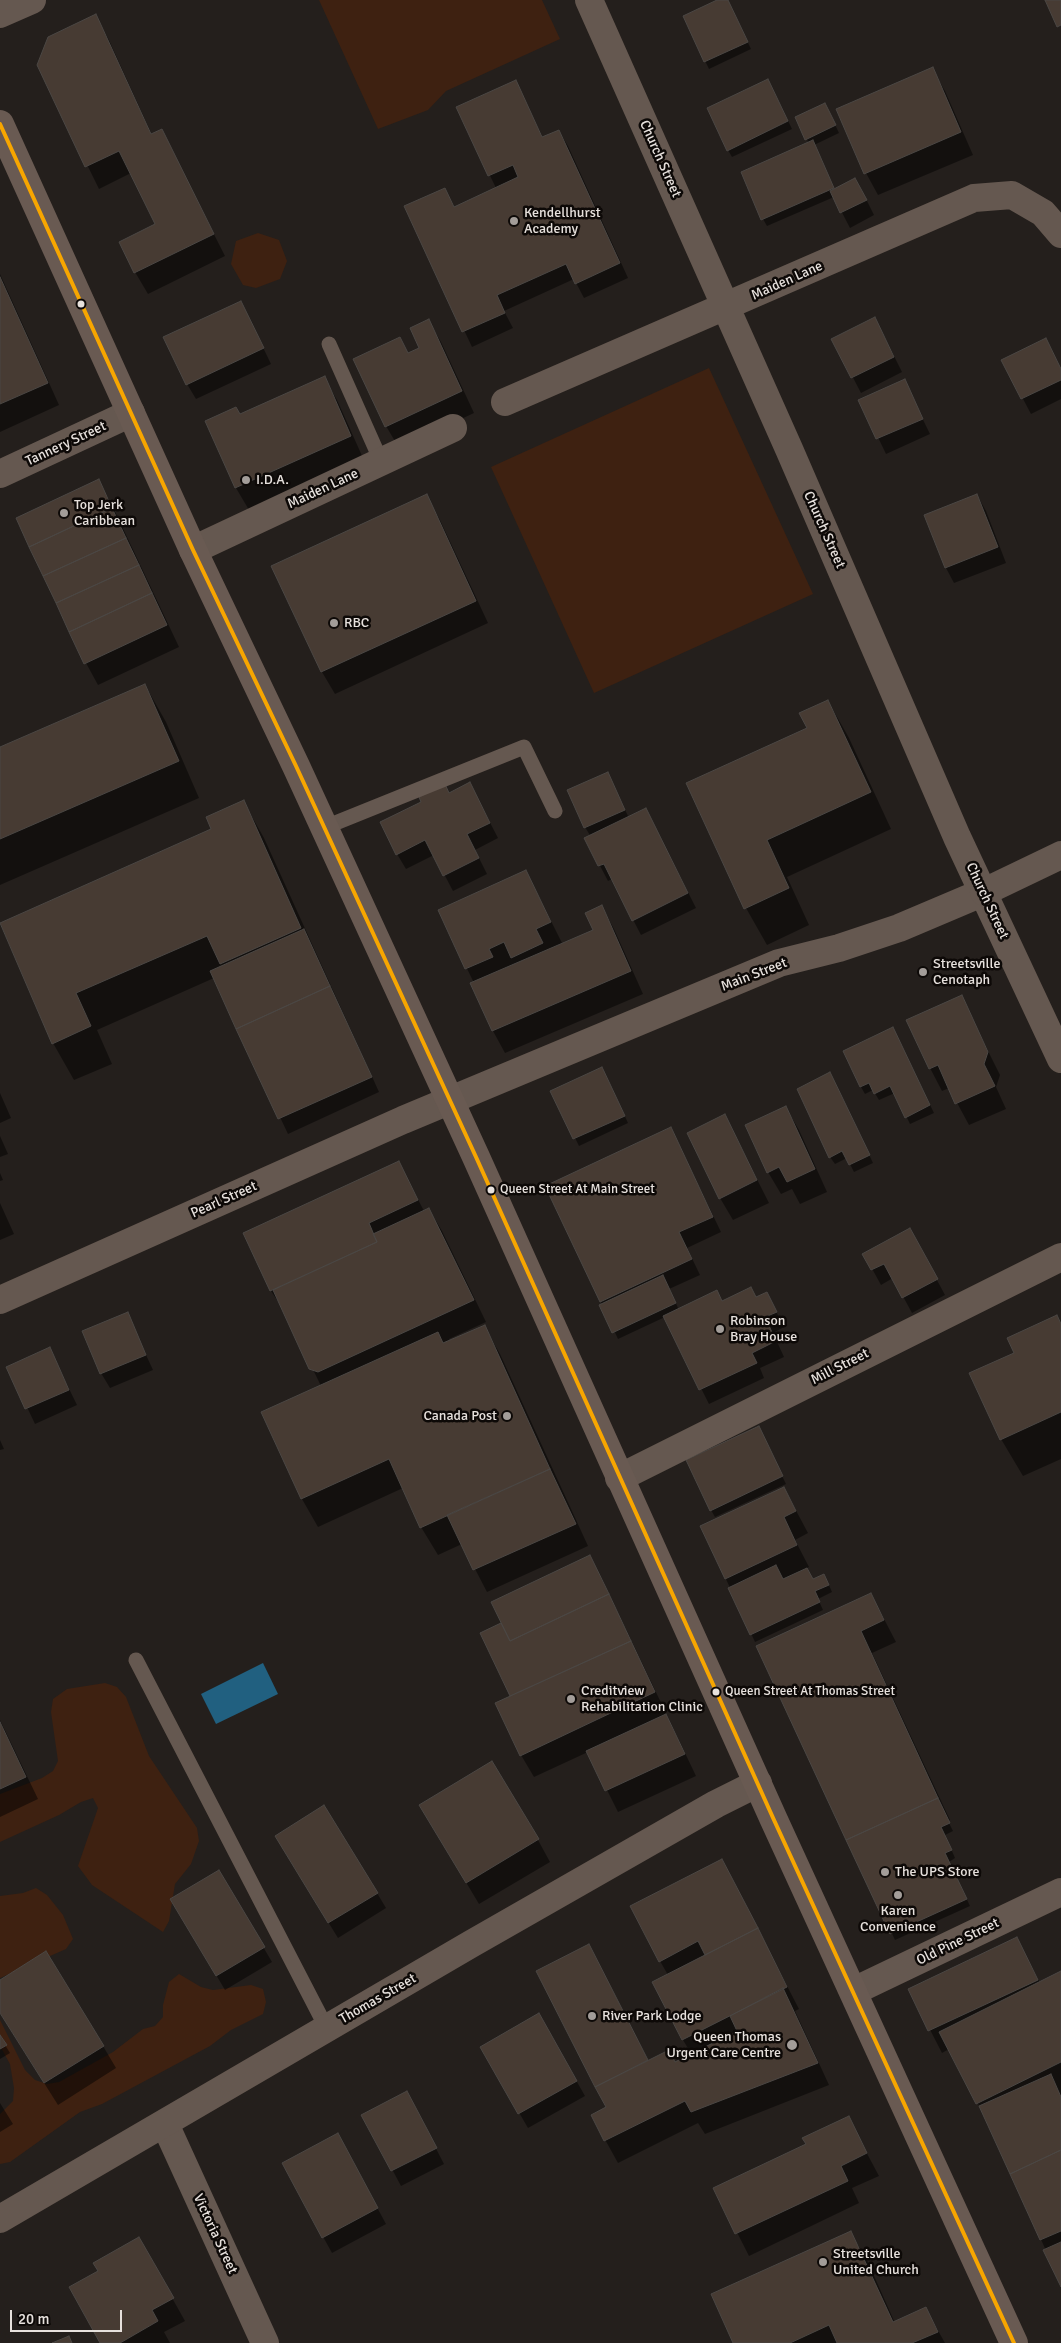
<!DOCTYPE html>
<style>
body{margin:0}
#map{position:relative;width:1061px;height:2343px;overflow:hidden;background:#241f1c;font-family:Signika,sans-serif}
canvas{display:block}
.scale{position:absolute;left:10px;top:2310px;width:112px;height:22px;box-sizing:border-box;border:2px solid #e7e1dd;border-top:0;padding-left:6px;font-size:15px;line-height:18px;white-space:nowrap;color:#e7e1dd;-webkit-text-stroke:4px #0d0907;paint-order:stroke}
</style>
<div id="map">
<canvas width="1061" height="2343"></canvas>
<div class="scale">20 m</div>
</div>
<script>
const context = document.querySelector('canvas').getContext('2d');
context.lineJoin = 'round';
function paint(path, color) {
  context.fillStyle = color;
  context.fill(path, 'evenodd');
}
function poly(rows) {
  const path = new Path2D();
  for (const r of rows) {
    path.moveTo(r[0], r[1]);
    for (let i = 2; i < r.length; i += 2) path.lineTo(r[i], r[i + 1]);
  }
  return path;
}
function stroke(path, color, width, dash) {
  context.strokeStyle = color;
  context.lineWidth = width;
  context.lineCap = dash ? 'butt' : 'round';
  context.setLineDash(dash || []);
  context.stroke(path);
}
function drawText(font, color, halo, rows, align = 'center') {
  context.font = font + ' Signika,sans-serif';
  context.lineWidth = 5;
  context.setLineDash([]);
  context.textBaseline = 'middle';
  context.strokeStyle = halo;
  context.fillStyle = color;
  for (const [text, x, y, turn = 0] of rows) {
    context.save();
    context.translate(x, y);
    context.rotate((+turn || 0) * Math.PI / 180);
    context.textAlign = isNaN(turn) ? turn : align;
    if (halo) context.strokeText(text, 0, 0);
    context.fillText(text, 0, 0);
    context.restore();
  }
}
const green = poly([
 [319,0,542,0,560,39,446,91,428,110,378,129],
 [258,233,279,240,287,261,280,279,256,288,243,285,231,264,236,241],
 [709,368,813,594,594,693,491,467],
 [105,1683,117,1687,126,1697,149,1756,197,1828,199,1841,191,1864,175,1884,169,1921,163,1932,92,1885,78,1866,98,1808,93,1798,81,1802,59,1815,0,1842,0,1794,42,1778,53,1771,58,1761,51,1712,53,1699,67,1689],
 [36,1888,47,1895,63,1915,73,1939,66,1949,0,1978,0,1896,23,1893],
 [179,1974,201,1987,213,1990,251,1985,263,1989,266,2002,263,2014,231,2030,210,2046,102,2104,80,2112,10,2162,0,2164,0,2114,13,2101,14,2088,10,2064,0,2046,0,2020,25,2070,35,2080,47,2084,59,2082,113,2052,143,2029,155,2026,163,2017,163,2005,169,1982]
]);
const water = poly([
 [263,1663,278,1694,216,1724,201,1694]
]);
const shadow = poly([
 [720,0,727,0,751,49,709,69,684,17],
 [95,16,108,38,152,135,161,130,225,256,148,294,135,272,157,225,131,173,99,189,38,65],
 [932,69,945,91,973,155,878,195,866,173],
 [515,81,543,138,559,131,568,146,628,278,584,298,574,279,504,311,513,328,472,347,406,207,445,190,455,208,496,188,457,108],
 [772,88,792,129,732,157,728,150],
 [829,112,839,133,814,145,835,190,864,195,874,215,850,228,834,197,767,226,763,219,809,144,807,139],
 [0,274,59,405,0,432],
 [241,302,271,364,196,399,187,384],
 [428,320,441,342,474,413,399,448,386,426,420,348],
 [883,334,902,372,861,393,833,339],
 [1003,361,1061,369,1061,399,1031,414],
 [324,378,337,400,363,458,249,510,236,488,206,422,240,416],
 [904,381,930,434,886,454,860,400],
 [98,481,111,503,179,647,98,685,86,663],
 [977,495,986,511,1006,563,954,583,946,568],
 [426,496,439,518,488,623,335,694,322,672,273,567],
 [145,685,166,722,199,798,0,885,0,748],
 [828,701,849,738,891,829,787,877,809,925,767,945,746,908,688,784,808,728],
 [607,773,629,818,654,825,696,908,641,935,612,879,608,881,586,839,591,837,585,827],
 [470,784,498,838,475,850,487,874,453,891,434,855,406,869,397,854,449,794],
 [243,801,264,838,379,1092,288,1134,214,978,97,1030,112,1064,74,1080,53,1043,0,924,213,829],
 [526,871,563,945,595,931,602,907,614,929,643,994,505,1053,493,1031,472,984,474,983,439,911],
 [961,997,1000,1075,996,1087,1006,1109,969,1125,949,1088,942,1091,930,1068],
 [896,1036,934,1113,910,1124,895,1093,879,1100,873,1090,865,1094,861,1087],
 [606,1076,628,1123,579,1146,552,1091],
 [834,1081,873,1163,854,1172,847,1158,835,1164,830,1157],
 [0,1093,11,1118,0,1123],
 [786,1108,799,1130,827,1192,800,1204,792,1189,781,1194,768,1172],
 [725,1116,769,1203,733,1220,720,1198],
 [671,1129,721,1232,687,1248,700,1275,669,1289,679,1310,756,1298,767,1294,784,1327,773,1333,784,1357,760,1368,764,1378,709,1404,665,1317,618,1339,547,1186],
 [0,1136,8,1154,0,1157],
 [399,1163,424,1211,429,1209,442,1231,486,1322,449,1339,450,1341,484,1326,500,1354,588,1546,487,1592,462,1544,438,1555,421,1527,403,1488,318,1527,302,1499,262,1413,321,1386,285,1312,271,1291,244,1234],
 [0,1173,3,1180,0,1181],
 [0,1203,14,1234,0,1240],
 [918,1245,945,1295,912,1313,893,1278,881,1285,864,1254],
 [127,1314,153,1370,110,1388,101,1373],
 [1061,1325,1061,1459,1023,1476,1001,1439,971,1374,1015,1353],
 [49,1348,77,1405,35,1424,8,1367],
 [762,1435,786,1484,715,1517,711,1510],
 [0,1440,4,1449,0,1450],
 [784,1488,808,1533,795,1540,809,1567,806,1568,813,1581,828,1583,832,1592,818,1599,823,1610,755,1642,702,1527],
 [590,1557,602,1579,696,1776,618,1812,588,1752,534,1777,521,1755,511,1696,481,1634,502,1624],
 [871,1594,896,1642,872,1653,950,1820,948,1821,953,1831,945,1835,955,1858,949,1862,970,1906,895,1940,758,1646],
 [0,1720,38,1799,0,1817],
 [433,1827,538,1840,550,1862,479,1904],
 [285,1852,377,1893,386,1908,338,1938],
 [722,1861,799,2009,795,2011,829,2085,705,2134,698,2123,618,2163,592,2116,607,2108,537,1972,589,1945,649,2061,675,2063,692,2055,683,2040,668,1975,660,1961],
 [219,1872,272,1962,225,1990,172,1900],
 [1016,1938,1040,1983,1061,1973,1061,2284,990,2126,949,2049,942,2053,909,1989],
 [0,1981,103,2046,116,2068,58,2105,0,2013],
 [539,2015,585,2096,528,2128,481,2047],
 [0,2037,10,2053,0,2059],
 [0,2103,13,2124,0,2132],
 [415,2108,444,2164,401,2186,363,2115],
 [848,2118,879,2176,852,2188,859,2203,749,2256,715,2189,807,2145],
 [346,2150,386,2224,332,2253,283,2164],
 [850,2232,867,2260,895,2323,926,2309,945,2343,735,2343],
 [139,2239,185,2321,164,2332,170,2343,101,2343,100,2272]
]);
const building = poly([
 [717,0,728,0,748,42,704,62,683,16,717,0],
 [1045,0,1061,0,1061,25,1057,27,1045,0],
 [96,14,151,134,162,129,214,234,134,273,119,242,155,224,119,151,85,167,37,65,48,37,96,14],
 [933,67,961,132,864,174,836,109,933,67],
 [768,79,788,121,727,151,707,108,768,79],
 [516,80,542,137,559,130,620,263,575,284,566,264,497,295,505,313,462,332,404,206,445,188,454,207,518,177,513,165,488,176,456,107,516,80],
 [825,103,836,125,805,140,795,117,825,103],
 [813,140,834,188,761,220,741,172,813,140],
 [855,178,867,200,840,213,830,191,855,178],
 [0,277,48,383,0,404,0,277],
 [241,301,264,348,186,385,163,337,241,301],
 [875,317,894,357,851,378,831,339,875,317],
 [429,319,462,391,385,427,353,359,400,337,408,353,419,348,410,328,429,319],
 [1046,338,1061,369,1061,380,1021,399,1001,360,1046,338],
 [325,376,351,436,235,488,205,421,236,407,240,414,325,376],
 [905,379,923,419,876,439,858,400,905,379],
 [99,479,112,508,29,547,16,518,99,479],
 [427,494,476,601,321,672,271,566,427,494],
 [977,494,998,547,945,568,924,515,977,494],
 [112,508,126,538,43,576,29,547,112,508],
 [126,538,139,565,56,603,43,576,126,538],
 [139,565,152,593,69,632,56,603,139,565],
 [152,593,167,625,84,664,69,632,152,593],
 [145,684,179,761,0,839,0,747,145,684],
 [828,700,871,792,767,840,789,888,744,909,686,783,807,728,799,713,828,700],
 [608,772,625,810,584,828,567,790,608,772],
 [470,782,490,823,467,834,479,858,443,876,425,840,396,855,380,822,421,802,419,797,445,784,449,793,470,782],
 [244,800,301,928,220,964,207,936,76,993,91,1026,52,1044,0,923,211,829,206,817,244,800],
 [646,808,688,893,632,921,604,864,598,866,584,838,646,808],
 [526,870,551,922,536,929,543,943,511,958,504,942,489,949,493,957,465,969,438,910,526,870],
 [602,905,631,971,492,1031,470,983,593,930,585,913,602,905],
 [304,929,330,986,236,1029,210,971,304,929],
 [330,986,372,1077,278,1119,236,1029,330,986],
 [962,995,988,1052,984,1064,995,1086,955,1104,938,1065,929,1069,906,1020,962,995],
 [893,1027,930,1105,905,1118,890,1086,874,1094,869,1083,860,1087,843,1051,893,1027],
 [602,1067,625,1116,573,1139,550,1091,602,1067],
 [830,1072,870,1155,849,1165,842,1151,829,1158,797,1089,830,1072],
 [786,1106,815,1169,787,1182,779,1167,767,1173,745,1125,786,1106],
 [725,1114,757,1180,719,1199,687,1133,725,1114],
 [671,1127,713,1217,679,1232,692,1259,600,1302,545,1186,671,1127],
 [399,1161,418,1200,369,1223,377,1242,270,1291,243,1233,399,1161],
 [429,1208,474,1300,318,1372,309,1369,273,1290,377,1242,373,1234,429,1208],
 [910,1228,938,1279,902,1298,884,1264,871,1270,862,1254,910,1228],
 [663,1275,676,1303,612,1333,599,1305,663,1275],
 [751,1287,756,1297,767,1292,777,1312,765,1317,776,1341,752,1353,757,1363,699,1390,663,1316,717,1290,722,1301,751,1287],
 [128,1312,146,1355,100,1374,82,1331,128,1312],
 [1057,1315,1061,1324,1061,1412,1000,1440,969,1373,1014,1353,1007,1338,1057,1315],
 [485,1325,550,1469,420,1528,389,1459,301,1499,261,1412,438,1332,443,1343,485,1325],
 [50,1347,69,1390,25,1409,6,1367,50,1347],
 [759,1426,783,1476,710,1511,686,1460,759,1426],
 [550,1469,576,1524,473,1570,447,1515,550,1469],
 [784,1487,796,1511,784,1517,797,1545,725,1579,700,1526,784,1487],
 [590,1555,609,1594,510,1641,491,1602,590,1555],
 [776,1565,783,1579,807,1568,813,1579,824,1574,829,1585,815,1591,820,1602,750,1635,728,1588,776,1565],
 [871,1593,884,1620,861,1631,938,1798,846,1840,756,1646,871,1593],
 [609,1594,631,1641,510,1696,480,1633,501,1623,510,1641,609,1594],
 [631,1641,655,1692,520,1756,495,1703,631,1641],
 [666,1714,685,1754,605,1791,586,1751,666,1714],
 [0,1722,26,1777,0,1789,0,1722],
 [492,1761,539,1839,466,1883,419,1805,492,1761],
 [938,1798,950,1823,941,1827,952,1850,945,1853,967,1899,890,1934,846,1840,938,1798],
 [324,1805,378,1893,328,1923,275,1836,324,1805],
 [722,1859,758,1928,705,1955,698,1941,659,1962,630,1906,722,1859],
 [219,1870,265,1947,216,1976,170,1899,219,1870],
 [758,1928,787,1987,682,2040,652,1982,758,1928],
 [1017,1937,1038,1980,928,2031,908,1989,1017,1937],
 [589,1944,648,2060,595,2087,536,1971,589,1944],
 [46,1951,104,2046,44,2083,0,2013,0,1980,46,1951],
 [1061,1971,1061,2062,976,2104,939,2032,1061,1971],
 [783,1988,818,2063,691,2112,685,2101,604,2141,591,2115,606,2107,595,2087,669,2050,675,2062,737,2031,730,2016,783,1988],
 [539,2013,577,2081,518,2114,480,2047,539,2013],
 [0,2035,7,2045,0,2049,0,2035],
 [1051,2074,1061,2097,1061,2150,1010,2174,979,2106,1051,2074],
 [407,2091,437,2148,391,2171,361,2115,407,2091],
 [849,2116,867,2153,841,2166,848,2181,735,2234,713,2188,806,2144,802,2138,849,2116],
 [338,2133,378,2208,322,2238,282,2163,338,2133],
 [1061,2150,1061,2231,1040,2240,1010,2174,1061,2150],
 [851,2231,893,2322,926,2307,938,2332,912,2343,837,2343,829,2325,790,2343,733,2343,711,2294,851,2231],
 [139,2237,174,2298,152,2310,158,2321,120,2343,100,2343,69,2287,98,2271,93,2263,139,2237],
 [1061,2242,1061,2287,1043,2250,1061,2242],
 [69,2336,72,2343,52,2343,69,2336]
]);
const service = poly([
 [329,344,381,461],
 [323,828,524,747,555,811],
 [136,1660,327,2029]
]);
const minor = poly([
 [589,0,789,449,957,837,1061,1059],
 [0,14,32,0],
 [505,402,974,198,1012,195,1043,213,1061,234],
 [0,474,131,413],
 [193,550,453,428],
 [0,1300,403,1120,779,963,839,948,899,928,984,892],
 [619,1478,1061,1257],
 [854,1991,1061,1892],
 [165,2124,265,2343]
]);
const tertiary = poly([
 [984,892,1061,855],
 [0,2219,471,1944,716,1804,758,1783]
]);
const secondary = poly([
 [0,124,193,550,296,766,476,1157,774,1820,1014,2343]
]);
const bus1 = poly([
 [0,124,193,550,296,766,476,1157,774,1820,1014,2343]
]);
const markers = [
 [514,221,5,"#a39d99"],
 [81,304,4.5,"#e7e1dd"],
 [246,480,5,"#a39d99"],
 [64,513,5,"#a39d99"],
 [334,623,5,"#a39d99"],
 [923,972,5,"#a39d99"],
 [491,1190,4.5,"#e7e1dd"],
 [720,1329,5,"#a39d99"],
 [507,1416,5,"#a39d99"],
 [716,1692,4.5,"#e7e1dd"],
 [571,1699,5,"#a39d99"],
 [885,1872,5,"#a39d99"],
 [898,1895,5,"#a39d99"],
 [592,2016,5,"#a39d99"],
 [792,2045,6,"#a39d99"],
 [823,2262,5,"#a39d99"]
];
const busNames = [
 ["Queen Street At Main Street",500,1190],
 ["Queen Street At Thomas Street",725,1692]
];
const streetNames = [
 ["Church Street",660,159,66],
 ["Maiden Lane",787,281,-24],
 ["Tannery Street",66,444,-25],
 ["Maiden Lane",323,489,-25],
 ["Church Street",824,530,66],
 ["Church Street",987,901,65],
 ["Main Street",754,975,-21],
 ["Pearl Street",224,1200,-24],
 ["Mill Street",840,1367,-27],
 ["Old Pine Street",958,1942,-26],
 ["Thomas Street",378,1999,-30],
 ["Victoria Street",215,2234,65]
];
const poiNames = [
 ["Kendellhurst",524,213],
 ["Academy",524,229],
 ["I.D.A.",256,480],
 ["Top Jerk",74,505],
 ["Caribbean",74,521],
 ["RBC",344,623],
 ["Streetsville",933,964],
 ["Cenotaph",933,980],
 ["Robinson",730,1321],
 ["Bray House",730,1337],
 ["Canada Post",497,1416,"right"],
 ["Creditview",581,1691],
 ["Rehabilitation Clinic",581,1707],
 ["The UPS Store",895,1872],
 ["Karen",898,1911,"center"],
 ["Convenience",898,1927,"center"],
 ["River Park Lodge",602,2016],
 ["Queen Thomas",781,2037,"right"],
 ["Urgent Care Centre",781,2053,"right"],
 ["Streetsville",833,2254],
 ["United Church",833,2270]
];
paint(green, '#3e2111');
paint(water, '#216080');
paint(shadow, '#0007');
paint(building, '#473b33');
stroke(building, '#4b4744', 1);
stroke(service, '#655850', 15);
stroke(minor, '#655850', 28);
stroke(tertiary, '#655850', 28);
stroke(secondary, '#695a52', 28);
stroke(bus1, '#f7a600', 4);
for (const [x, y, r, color] of markers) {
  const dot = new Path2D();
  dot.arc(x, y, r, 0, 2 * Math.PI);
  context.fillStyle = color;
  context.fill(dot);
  stroke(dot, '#0d0907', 2);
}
drawText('13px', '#e7e1dd', '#0d0907', busNames, 'left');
drawText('14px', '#e7e1dd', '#0d0907', streetNames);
drawText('14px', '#e7e1dd', '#0d0907', poiNames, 'left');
</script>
